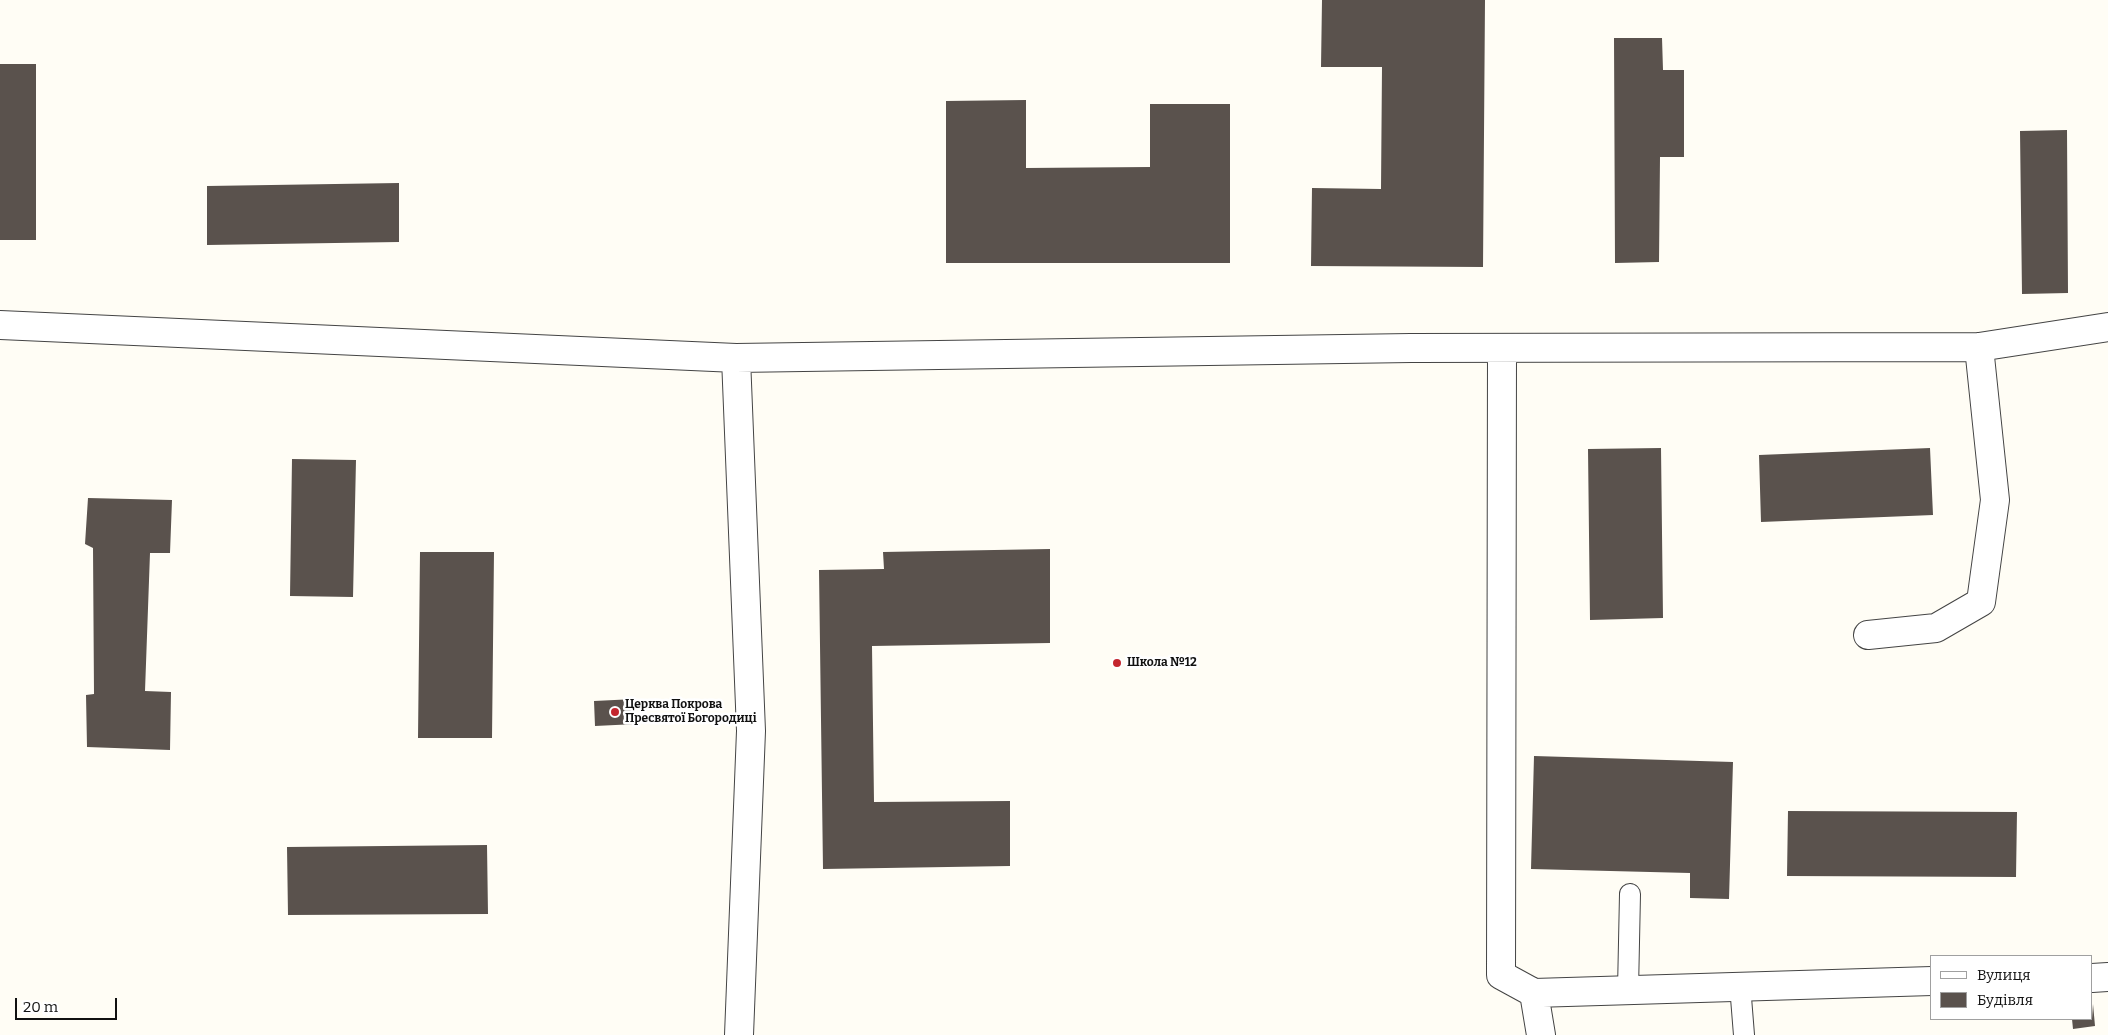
<!DOCTYPE html>
<meta charset="utf-8">
<style>
body{margin:0}
#map{position:relative;width:2108px;height:1035px;overflow:hidden;background:#fffdf5;font-family:Bitter,serif}
canvas{display:block}
.legend{position:absolute;left:1930px;top:955px;width:162px;height:65px;box-sizing:border-box;background:#fff;border:1px solid #a0a0a0;margin:0;padding:6px 9px;list-style:none;font-size:15px;color:#111}
.legend li{display:flex;align-items:center;gap:10px;height:25px}
.legend b{width:25px;border:1px solid #a0a0a0}
.scale{position:absolute;left:15px;top:998px;width:102px;height:22px;box-sizing:border-box;border:2px solid #111;border-top:0;padding-left:6px;font-size:15px;line-height:18px;white-space:nowrap;color:#111;-webkit-text-stroke:4px #fff;paint-order:stroke}
</style>
<div id="map">
<canvas width="2108" height="1035"></canvas>
<ul class="legend">
<li><b style="height:6px;background:#fff"></b>Вулиця</li>
<li><b style="height:14px;background:#5a524d"></b>Будівля</li>
</ul>
<div class="scale">20 m</div>
</div>
<script>
const context = document.querySelector('canvas').getContext('2d');
context.lineJoin = 'round';
function paint(path, color) {
  context.fillStyle = color;
  context.fill(path, 'evenodd');
}
function poly(rows) {
  const path = new Path2D();
  for (const r of rows) {
    path.moveTo(r[0], r[1]);
    for (let i = 2; i < r.length; i += 2) path.lineTo(r[i], r[i + 1]);
  }
  return path;
}
function stroke(path, color, width, dash) {
  context.strokeStyle = color;
  context.lineWidth = width;
  context.lineCap = dash ? 'butt' : 'round';
  context.setLineDash(dash || []);
  context.stroke(path);
}
function drawText(font, color, halo, rows, align = 'center') {
  context.font = font + ' Bitter,serif';
  context.lineWidth = 5;
  context.setLineDash([]);
  context.textBaseline = 'middle';
  context.strokeStyle = halo;
  context.fillStyle = color;
  for (const [text, x, y, turn = 0] of rows) {
    context.save();
    context.translate(x, y);
    context.rotate((+turn || 0) * Math.PI / 180);
    context.textAlign = isNaN(turn) ? turn : align;
    if (halo) context.strokeText(text, 0, 0);
    context.fillText(text, 0, 0);
    context.restore();
  }
}
const building = poly([
 [1322,0,1485,0,1483,267,1311,266,1312,188,1381,189,1382,67,1321,67],
 [1614,38,1662,38,1663,70,1684,70,1684,157,1660,157,1659,262,1615,263],
 [0,64,36,64,36,240,0,240],
 [1026,100,1026,168,1150,167,1150,104,1230,104,1230,263,946,263,946,101],
 [2067,130,2068,293,2022,294,2020,131],
 [399,183,399,242,207,245,207,186],
 [1661,448,1663,618,1590,620,1588,449],
 [1930,448,1933,515,1761,522,1759,455],
 [292,459,356,460,353,597,290,596],
 [88,498,172,500,170,553,150,553,145,691,171,692,170,750,87,747,86,695,94,694,93,548,85,544],
 [1050,549,1050,643,872,646,874,802,1010,801,1010,866,823,869,819,570,884,569,883,552],
 [420,552,494,552,492,738,418,738],
 [635,699,636,724,595,726,594,701],
 [1534,756,1733,762,1729,899,1690,898,1690,873,1531,869],
 [1788,811,2017,812,2016,877,1787,876],
 [487,845,488,914,288,915,287,847],
 [2093,1004,2095,1026,2073,1029,2072,1019,2092,1019]
]);
const service = poly([
 [1740,985,1744,1035],
 [1628,990,1630,894]
]);
const minor = poly([
 [0,325,736,358,1411,348,1979,347,2108,327],
 [1502,348,1501,975,1534,993,1541,1035],
 [736,358,751,731,739,1035],
 [1868,635,1936,628,1981,602,1995,500,1979,347],
 [2092,978,2108,977],
 [1534,993,1932,981]
]);
const markers = [
 [1117,663,5,"#c4262e"],
 [615,712,5,"#c4262e"]
];
const poiNames = [
 ["Школа №12",1127,663],
 ["Церква Покрова",625,705],
 ["Пресвятої Богородиці",625,719]
];
paint(building, '#5a524d');
stroke(service, '#444', 22);
stroke(minor, '#444', 30);
stroke(service, '#fff', 20);
stroke(minor, '#fff', 28);
for (const [x, y, r, color] of markers) {
  const dot = new Path2D();
  dot.arc(x, y, r, 0, 2 * Math.PI);
  context.fillStyle = color;
  context.fill(dot);
  stroke(dot, '#fff', 2);
}
drawText('bold 12px', '#111', '#fff', poiNames, 'left');
</script>
